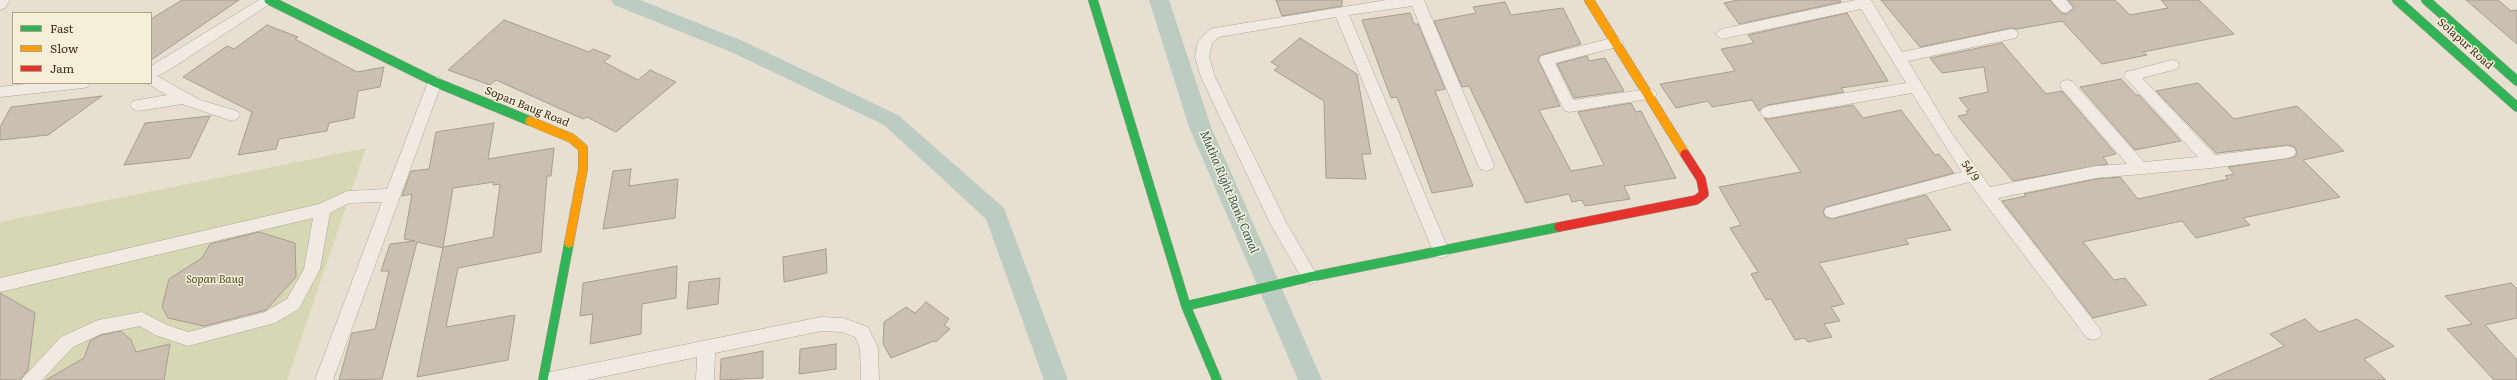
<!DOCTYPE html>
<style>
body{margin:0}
#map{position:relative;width:2517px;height:380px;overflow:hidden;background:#e7e0d1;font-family:Literata,serif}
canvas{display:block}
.legend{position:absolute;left:12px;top:12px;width:140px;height:72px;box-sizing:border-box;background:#f7eed8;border:1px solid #ada18e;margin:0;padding:5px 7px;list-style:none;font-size:12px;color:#3d2e20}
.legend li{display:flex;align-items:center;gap:8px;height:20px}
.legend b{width:20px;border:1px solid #ada18e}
</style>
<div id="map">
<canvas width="2517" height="380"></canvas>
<ul class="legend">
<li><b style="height:5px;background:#30b455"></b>Fast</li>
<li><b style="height:5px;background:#ff9f0a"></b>Slow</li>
<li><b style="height:5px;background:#e5322d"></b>Jam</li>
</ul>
</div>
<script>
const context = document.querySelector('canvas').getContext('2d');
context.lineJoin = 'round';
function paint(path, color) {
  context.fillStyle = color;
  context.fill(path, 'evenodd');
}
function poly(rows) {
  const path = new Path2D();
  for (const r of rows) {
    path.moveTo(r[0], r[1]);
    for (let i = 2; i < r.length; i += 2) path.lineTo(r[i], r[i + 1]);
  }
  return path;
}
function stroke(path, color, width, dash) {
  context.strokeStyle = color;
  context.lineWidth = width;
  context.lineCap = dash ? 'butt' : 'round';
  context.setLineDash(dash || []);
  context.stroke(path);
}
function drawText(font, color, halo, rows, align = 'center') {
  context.font = font + ' Literata,serif';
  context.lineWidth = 3;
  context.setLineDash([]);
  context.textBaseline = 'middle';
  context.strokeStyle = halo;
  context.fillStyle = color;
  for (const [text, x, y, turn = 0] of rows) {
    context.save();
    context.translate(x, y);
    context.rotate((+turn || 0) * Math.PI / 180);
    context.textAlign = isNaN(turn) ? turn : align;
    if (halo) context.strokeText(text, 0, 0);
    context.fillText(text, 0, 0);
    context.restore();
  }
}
const green = poly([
 [366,148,287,380,0,380,0,222]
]);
const canal = poly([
 [611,0,640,0,745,42,898,115,1004,208,1068,380,1044,380,986,219,884,125,731,52,614,5,611,0],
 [1149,0,1169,0,1211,127,1322,380,1298,380,1189,127,1149,0]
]);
const building = poly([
 [182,0,239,0,151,60,151,19,182,0],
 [1276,0,1342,0,1342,6,1282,16,1276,0],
 [1738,0,1840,0,1841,2,1739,24,1724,3,1738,0],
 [1881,0,2050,0,2060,12,2065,14,2074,8,2068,0,2115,0,2130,15,2168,8,2161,0,2199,0,2234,34,2143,52,2147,55,2102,64,2062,21,2017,29,2011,28,1920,47,1881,0],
 [2466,0,2498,0,2511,11,2517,10,2517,44,2466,0],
 [1505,2,1511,15,1563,8,1581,44,1541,55,1538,59,1560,106,1539,110,1571,171,1604,165,1578,112,1631,103,1636,112,1641,111,1676,178,1624,186,1630,199,1585,206,1582,200,1572,202,1569,194,1526,203,1469,86,1462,87,1434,21,1476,13,1473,7,1505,2],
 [1410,13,1414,24,1418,24,1445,89,1435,91,1473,186,1432,193,1397,97,1391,98,1362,20,1410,13],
 [1847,13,1888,81,1841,88,1844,92,1768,105,1759,111,1752,100,1712,107,1708,101,1676,108,1660,84,1735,71,1721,49,1754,43,1748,35,1847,13],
 [504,20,589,52,593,49,611,56,604,62,638,80,650,70,676,82,616,132,587,117,583,119,496,80,490,85,448,70,504,20],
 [267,25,298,37,295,39,357,72,384,67,380,87,358,91,354,118,329,123,327,131,279,139,276,149,238,155,252,112,183,77,227,46,234,49,267,25],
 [1300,38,1357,74,1371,154,1362,154,1366,179,1326,178,1324,101,1274,70,1279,67,1271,62,1300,38],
 [2002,43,2046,94,2062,91,2116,154,2103,157,2108,164,2013,181,1958,116,1968,114,1966,111,1969,110,1959,98,1988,92,1984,67,1942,73,1930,58,2002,43],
 [1587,56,1589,61,1605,58,1624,91,1574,98,1557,64,1587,56],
 [2121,79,2136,95,2139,95,2181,141,2135,150,2080,87,2121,79],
 [2198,83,2234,119,2297,106,2344,151,2303,160,2340,197,2243,218,2250,225,2196,238,2182,221,2083,242,2114,280,2125,278,2147,305,2093,318,2002,201,2026,196,2024,194,2096,179,2120,177,2138,199,2228,179,2225,176,2234,174,2228,167,2295,157,2297,153,2295,147,2288,145,2216,153,2156,91,2198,83],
 [102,96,48,135,0,140,0,127,11,107,102,96],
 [1853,105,1863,118,1901,110,1935,155,1939,154,1954,173,1826,207,1823,211,1825,217,1832,219,1926,195,1951,230,1905,239,1909,244,1819,263,1844,304,1831,307,1840,321,1824,324,1832,337,1808,342,1805,338,1795,340,1771,299,1766,300,1751,274,1758,272,1730,228,1741,225,1719,187,1801,172,1764,118,1768,119,1853,105],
 [210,116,190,158,124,165,145,123,210,116],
 [494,123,488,159,554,148,551,176,547,176,541,252,458,268,446,327,515,315,508,360,417,377,443,247,493,237,500,184,493,185,494,182,453,188,443,248,417,242,382,379,339,380,352,333,375,329,389,271,381,271,390,244,415,241,404,239,412,194,402,196,411,171,429,169,436,132,494,123],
 [631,169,629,186,678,179,675,218,603,229,613,171,631,169],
 [259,232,295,243,296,277,266,310,204,326,168,318,162,307,169,279,202,258,210,244,259,232],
 [826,249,827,273,784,282,783,257,826,249],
 [677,266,676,298,642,304,641,334,590,344,593,314,580,316,583,283,677,266],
 [720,278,718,304,687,309,689,282,720,278],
 [2511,283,2517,289,2517,318,2485,325,2517,360,2517,380,2494,380,2447,329,2472,324,2445,296,2511,283],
 [0,293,35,313,28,370,20,380,0,380,0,293],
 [926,302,949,319,944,325,950,329,936,342,934,341,891,358,883,344,884,322,906,307,915,313,926,302],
 [2305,319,2319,332,2357,319,2394,346,2364,359,2386,380,2208,380,2284,346,2270,334,2305,319],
 [121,331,131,340,136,352,170,344,164,380,46,380,84,358,90,341,101,335,121,331],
 [836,344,836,369,799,374,800,349,836,344],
 [763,351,763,378,720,380,721,359,763,351]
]);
const street = poly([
 [0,0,10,0,5,8,0,10,0,0],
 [259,0,276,0,169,70,157,76,200,100,237,111,240,115,237,119,232,121,182,104,138,111,133,109,130,105,133,101,167,95,146,83,151,83,151,66,259,0],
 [1386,0,1424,0,1494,165,1492,169,1486,171,1480,169,1478,165,1412,6,1349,15,1449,251,1447,256,1441,258,1435,256,1433,251,1336,17,1219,37,1212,43,1209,57,1215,77,1286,222,1318,277,1316,282,1310,284,1304,282,1271,225,1201,77,1195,57,1198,41,1210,29,1215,28,1386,0],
 [1856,0,1871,0,1902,52,2011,29,2016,30,2018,34,2016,38,2011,39,1908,61,1950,131,1990,187,2096,166,2127,164,2062,89,2060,85,2062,81,2067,80,2072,81,2144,162,2198,157,2124,76,2126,72,2172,60,2177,61,2179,65,2177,69,2142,78,2215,155,2288,146,2294,148,2296,152,2294,156,2288,158,2212,168,2096,178,1998,198,2099,328,2102,333,2099,338,2093,340,2087,338,1969,182,1832,218,1826,216,1824,212,1826,208,1962,172,1912,93,1768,118,1763,116,1760,112,1763,108,1768,106,1906,83,1861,9,1722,39,1715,34,1722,29,1856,0],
 [2051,0,2066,0,2073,8,2066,13,2061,11,2051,0],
 [1616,37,1623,42,1621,46,1555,63,1573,100,1649,89,1654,90,1657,94,1654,98,1569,112,1564,110,1539,60,1541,56,1616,37],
 [435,77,440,78,442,82,333,380,315,380,382,202,349,203,330,213,320,269,299,309,275,323,188,346,155,335,140,326,101,334,73,347,42,380,21,380,61,337,98,320,142,312,167,325,188,332,265,312,287,299,304,269,313,218,0,292,0,278,319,204,347,191,387,189,428,82,430,78,435,77],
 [33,83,90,83,88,87,83,88,0,97,0,87,33,83],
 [821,317,843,318,868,327,878,348,879,380,861,380,860,348,855,337,842,332,821,331,715,353,714,380,696,380,697,357,587,380,541,380,544,375,550,372,821,317]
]);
const fast = poly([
 [269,0,435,82,530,121],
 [1093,0,1186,306,1217,380],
 [2397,0,2517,107],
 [2426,0,2517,81],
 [1186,306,1310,277,1559,227],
 [543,380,569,243]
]);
const slow = poly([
 [1589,0,1685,154],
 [530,121,571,138,583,148,583,169,569,243]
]);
const jam = poly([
 [1559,227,1696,200,1704,194,1701,179,1685,154]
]);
const streetNames = [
 ["Solapur Road",2465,44,42],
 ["Sopan Baug Road",527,107,22],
 ["54/9",1970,171,55]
];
const parkNames = [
 ["Sopan Baug",215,280]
];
const waterNames = [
 ["Mutha Right Bank Canal",1229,192,67]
];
paint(green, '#d6d7b3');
paint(canal, '#bcccc2');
paint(building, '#cbbfb2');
stroke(building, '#a89c90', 1);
stroke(street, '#ada599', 1);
stroke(fast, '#9c958a', 10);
stroke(slow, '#9c958a', 10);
stroke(jam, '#9c958a', 10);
paint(street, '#efebe3');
stroke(fast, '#30b455', 9);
stroke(slow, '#ff9f0a', 9);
stroke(jam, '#e5322d', 9);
drawText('11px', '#3d2e20', '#f7eed8', streetNames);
drawText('italic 11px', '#4d5a26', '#f7eed8', parkNames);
drawText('italic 12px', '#2f5d5a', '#f7eed8', waterNames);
</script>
